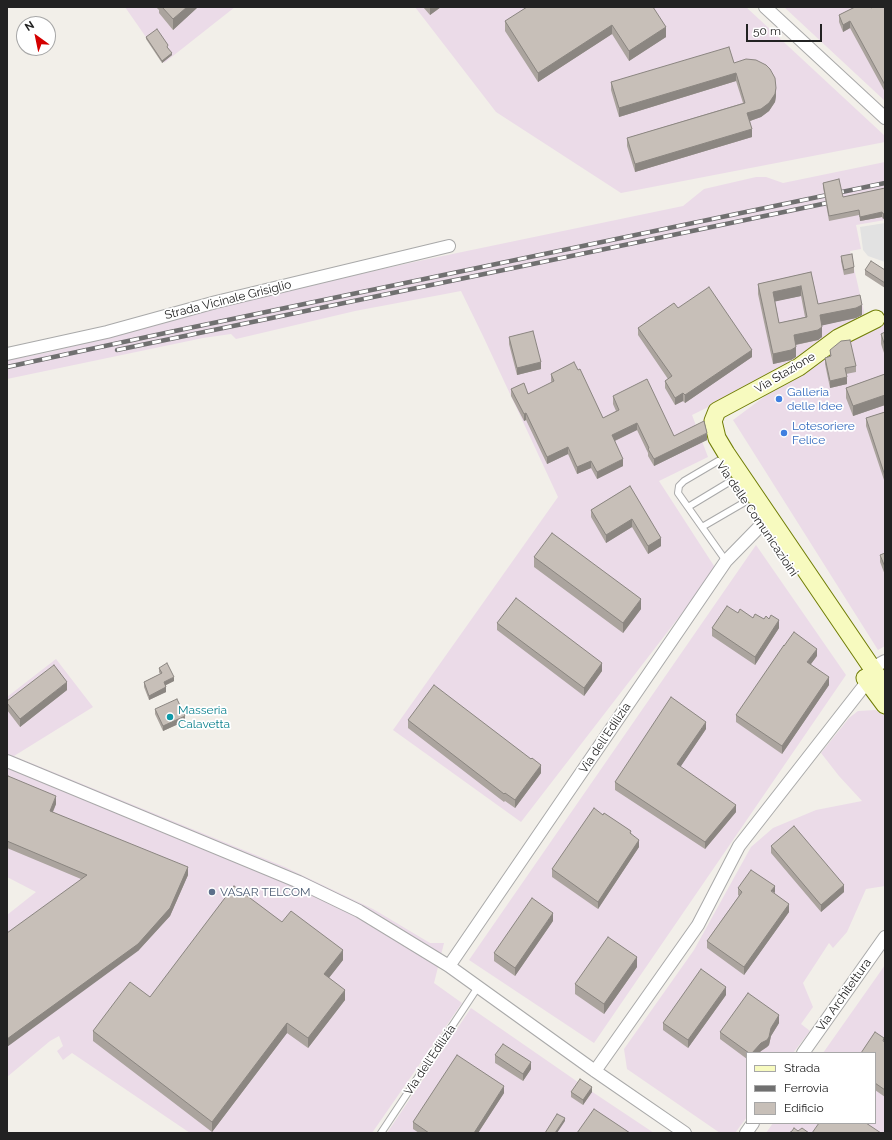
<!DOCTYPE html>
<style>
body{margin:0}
#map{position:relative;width:892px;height:1140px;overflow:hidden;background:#f2efe9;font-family:Raleway,sans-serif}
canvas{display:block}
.frame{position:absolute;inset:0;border:8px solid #222;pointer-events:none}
.legend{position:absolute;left:746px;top:1052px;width:130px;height:72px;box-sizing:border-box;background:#fff;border:1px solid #a7a7a7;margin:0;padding:5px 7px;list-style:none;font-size:12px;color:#222}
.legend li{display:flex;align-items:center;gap:8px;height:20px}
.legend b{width:20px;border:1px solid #a7a7a7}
.north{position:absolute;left:16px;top:16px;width:40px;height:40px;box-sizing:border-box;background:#fff;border:1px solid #a7a7a7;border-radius:50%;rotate:327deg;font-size:11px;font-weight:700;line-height:16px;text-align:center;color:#222}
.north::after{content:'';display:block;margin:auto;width:14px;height:18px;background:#d40000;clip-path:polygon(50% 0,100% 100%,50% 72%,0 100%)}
.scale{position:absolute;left:746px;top:24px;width:76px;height:18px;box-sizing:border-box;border:2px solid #222;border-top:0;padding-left:5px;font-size:12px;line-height:14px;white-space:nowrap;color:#222;-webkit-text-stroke:3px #fff;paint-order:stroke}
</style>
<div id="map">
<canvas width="892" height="1140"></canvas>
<div class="frame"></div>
<ul class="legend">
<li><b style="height:5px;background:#f7fabf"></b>Strada</li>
<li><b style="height:5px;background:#707070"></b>Ferrovia</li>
<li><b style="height:11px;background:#c7bfb8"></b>Edificio</li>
</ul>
<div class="north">N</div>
<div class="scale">50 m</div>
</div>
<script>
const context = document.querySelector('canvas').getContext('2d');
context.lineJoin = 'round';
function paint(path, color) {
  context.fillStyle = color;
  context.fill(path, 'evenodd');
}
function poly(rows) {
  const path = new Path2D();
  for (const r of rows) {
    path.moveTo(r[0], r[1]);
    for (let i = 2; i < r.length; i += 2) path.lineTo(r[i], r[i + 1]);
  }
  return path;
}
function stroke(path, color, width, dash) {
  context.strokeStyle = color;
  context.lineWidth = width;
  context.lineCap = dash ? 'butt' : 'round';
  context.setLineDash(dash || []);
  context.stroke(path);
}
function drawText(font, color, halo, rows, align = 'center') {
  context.font = font + ' Raleway,sans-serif';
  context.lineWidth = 3.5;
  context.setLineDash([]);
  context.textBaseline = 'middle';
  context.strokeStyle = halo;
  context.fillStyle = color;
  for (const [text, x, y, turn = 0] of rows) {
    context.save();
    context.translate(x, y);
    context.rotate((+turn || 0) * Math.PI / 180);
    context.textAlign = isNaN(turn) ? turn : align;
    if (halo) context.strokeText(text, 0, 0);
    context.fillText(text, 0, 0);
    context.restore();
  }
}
const industrial = poly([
 [125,7,235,7,164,63],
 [415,7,746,7,885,136,885,142,621,193,496,112],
 [784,7,885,7,885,101],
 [885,162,885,220,856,225,861,249,850,251,865,316,795,362,743,390,692,415,708,457,659,481,716,569,521,822,393,730,558,497,483,336,461,291,355,311,236,339,231,334,203,338,7,379,7,360,50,352,116,335,202,309,414,262,683,206,704,189,756,177,766,177,783,183],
 [885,319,885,646,878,650,733,420,839,341],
 [756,545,846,675,594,1043,469,960],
 [56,659,93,707,14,756,285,867,373,909,430,943,444,943,434,983,462,1003,372,1133,190,1133,72,1053,63,1060,57,1051,63,1046,59,1036,50,1041,7,1077,7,915,36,892,7,877,7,697],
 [876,710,885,716,885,886,866,889,847,932,833,948,829,943,803,983,813,1007,801,1024,810,1031,793,1053,747,1053,747,1117,735,1133,720,1133,627,1069,624,1049,694,950,751,847,773,828,816,810,862,801,839,776,821,753,849,718,858,711],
 [885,965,885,1133,766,1133,773,1123,875,1123,875,1053,823,1053],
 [471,1008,588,1089,654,1133,387,1133]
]);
const parking = poly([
 [885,223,885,262,868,256,863,250,860,227]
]);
const lane = poly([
 [718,461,684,481,679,486,678,493,726,561],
 [688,507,731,481],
 [702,527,745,502],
 [381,1133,478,987]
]);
const street = poly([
 [765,7,885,118],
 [7,354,107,332,216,302,449,246],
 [872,668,885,661],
 [7,761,299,882,359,911,449,966,595,1071,685,1133],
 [449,966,726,561,769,517],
 [803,1053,885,937],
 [595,1071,698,925,739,846,867,682],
 [746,1133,753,1123]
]);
const secondary = poly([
 [876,319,838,338,799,367,717,411,713,421,717,438,726,453,885,687],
 [865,678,885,705]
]);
const rail = poly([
 [117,350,837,201],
 [7,367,170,332,885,183]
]);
const wall = poly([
 [156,7,198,7,173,30,159,13,159,10],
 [423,7,441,7,430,15],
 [653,7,666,37,629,61,612,34,538,82,505,31,505,21],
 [853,7,870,7,871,8,885,7,885,92,850,28,843,32,839,22,839,15,853,8],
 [146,37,168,48,172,55,162,63,146,39],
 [734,63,776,96,775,102,769,111,761,117,750,121,752,137,635,172,627,146,627,138,743,103,736,81,619,117,611,90,611,82],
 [823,183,843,197,885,188,883,219,882,217,860,221,859,215,829,221,823,187],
 [841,256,854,267,854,273,844,275,841,261],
 [865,270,885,270,885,288,865,275],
 [811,272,818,304,862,315,856,318,822,325,822,337,818,340,796,345,796,357,791,360,773,364,758,294,758,284],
 [801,296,805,317,779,323,775,301],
 [678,308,752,357,685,403,683,401,675,405,665,388,665,381,668,379,638,335,638,328],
 [885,332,885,356,881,344,881,334],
 [509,337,541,369,517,375,509,344],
 [830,350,856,366,856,372,846,374,847,384,830,388,825,364,825,358,830,357],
 [578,370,603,418,616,411,613,404,613,396,674,436,707,440,654,466,648,456,648,453,637,430,615,441,623,466,597,479,591,468,577,474,568,454,547,464,526,420,524,421,511,396,511,389,528,394,552,383,551,381,551,374],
 [885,374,885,405,853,416,846,398,846,388],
 [885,412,885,483,866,426,866,418],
 [630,486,661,546,648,554,632,527,606,543,591,517,591,510],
 [885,553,885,575,880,562,880,555],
 [534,557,641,609,623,633,534,567],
 [738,613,753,618,764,619,779,628,755,665,712,636,712,628],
 [497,623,602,671,584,696,497,630],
 [817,656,811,664,829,685,782,754,736,722,736,715],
 [159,668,174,681,166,685,166,692,149,700,144,687,144,682,160,674,159,672],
 [67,690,20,727,7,710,7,701],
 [155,709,185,721,163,731,155,714],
 [408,720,541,773,515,808,505,801,504,802,408,728],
 [706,729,680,767,736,812,705,849,615,790,615,782],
 [7,778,56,804,53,812,188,875,170,916,138,951,81,879,7,848],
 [631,833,639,847,598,909,552,877,552,869],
 [771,846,844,892,821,912,771,853],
 [738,888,775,894,789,912,744,975,707,948,707,941,739,896,738,895],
 [553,921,515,976,494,961,494,953],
 [282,922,343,960,329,978,345,1000,308,1048,287,1033,212,1132,93,1041,93,1031],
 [637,967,604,1014,575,994,575,984],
 [726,995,688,1048,663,1030,663,1023],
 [779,1023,771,1036,769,1045,767,1047,761,1051,759,1053,747,1053,747,1059,720,1039,720,1032],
 [884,1042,885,1042,885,1097,875,1090,875,1053],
 [495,1055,531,1069,523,1081,495,1063],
 [571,1092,592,1092,583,1105,571,1097],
 [504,1093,478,1133,419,1133,413,1129,413,1122]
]);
const shadedWall = poly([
 [187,7,198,7,173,30,173,19],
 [431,7,441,7,430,15,430,8],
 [850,21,850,28,843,32,843,25],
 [612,25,612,34,538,82,538,73],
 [666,27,666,37,629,61,629,51],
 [172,53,172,55,162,63,162,61],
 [736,73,736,81,619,117,619,108],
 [776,88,776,96,775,102,769,111,761,117,747,122,747,113],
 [752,129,752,137,635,172,635,164],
 [882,212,882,217,860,221,860,217],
 [885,213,885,218,883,219,883,214],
 [801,286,801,296,773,302,773,292],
 [862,305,862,315,856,318,820,326,820,315],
 [822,327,822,337,818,340,794,345,794,335],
 [796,347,796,357,791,360,773,364,773,354],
 [752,350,752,357,685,403,685,395],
 [541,362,541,369,517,375,517,368],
 [847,377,847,384,830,388,830,381],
 [683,393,683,401,675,405,675,398],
 [885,395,885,405,853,416,853,406],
 [526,413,526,420,524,421,524,414],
 [637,423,637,430,612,442,612,435],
 [707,433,707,440,654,466,654,459],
 [568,447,568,454,547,464,547,457],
 [623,459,623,466,597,479,597,472],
 [591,461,591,468,577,474,577,467],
 [632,519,632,527,606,543,606,535],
 [661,538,661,546,648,554,648,546],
 [641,599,641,609,623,633,623,623],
 [779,620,779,628,755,665,755,657],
 [817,649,817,656,807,669,807,662],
 [602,663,602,671,584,696,584,688],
 [174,677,174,681,164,686,164,682],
 [829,677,829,685,782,754,782,746],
 [67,682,67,690,20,727,20,719],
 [166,687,166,692,149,700,149,696],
 [185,716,185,721,163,731,163,726],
 [706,722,706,729,677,772,677,764],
 [541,765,541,773,515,808,515,800],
 [56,796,56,804,50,818,50,811],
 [736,805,736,812,705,849,705,842],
 [639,840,639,847,598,909,598,902],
 [188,867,188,875,170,916,138,951,7,1047,7,1039],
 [844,885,844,892,821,912,821,905],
 [775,886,775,893,771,891],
 [789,904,789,912,744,975,744,967],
 [553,913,553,921,515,976,515,968],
 [343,950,343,960,324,984,324,974],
 [637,957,637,967,604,1014,604,1004],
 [726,987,726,995,688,1048,688,1040],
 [345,990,345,1000,308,1048,308,1038],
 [779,1015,779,1023,771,1036,769,1045,767,1047,761,1051,759,1053,752,1053,771,1028],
 [287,1023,287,1033,212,1132,212,1122],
 [531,1062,531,1069,523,1081,523,1074],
 [504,1086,504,1093,478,1133,474,1133],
 [592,1087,592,1092,583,1105,583,1100],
 [565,1118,565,1121,557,1133,555,1133]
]);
const building = poly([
 [162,7,187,7,173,19,162,7],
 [527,7,653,7,666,27,629,51,612,25,538,73,505,21,527,7],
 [855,7,870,7,871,8,873,7,885,7,885,85,850,21,843,25,839,15,855,7],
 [157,29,168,45,167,47,172,53,162,61,146,37,157,29],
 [729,47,734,63,746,59,756,60,766,65,770,69,775,78,776,88,775,94,769,103,761,109,747,113,752,129,635,164,627,138,745,103,736,73,619,108,611,82,729,47],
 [839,179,843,197,885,188,885,213,883,214,882,212,860,217,859,210,829,216,823,183,839,179],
 [852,254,854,267,844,270,841,256,852,254],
 [871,261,885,270,885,283,865,270,871,261],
 [811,272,818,304,860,295,862,305,856,308,820,315,822,327,818,330,794,335,796,347,791,350,773,354,758,284,811,272],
 [801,286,807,317,779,323,773,292,801,286],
 [709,287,752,350,685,395,683,393,675,398,665,381,672,376,638,328,674,303,678,308,709,287],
 [533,331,541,362,517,368,509,337,533,331],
 [885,332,885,346,881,334,885,332],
 [850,340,856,366,845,368,847,377,830,381,825,358,831,356,830,350,841,341,850,340],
 [574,362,578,370,580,369,603,418,619,410,613,396,647,379,674,436,704,421,707,433,654,459,648,449,649,448,637,423,612,435,623,459,597,472,591,461,577,467,568,447,547,457,526,413,524,414,511,389,524,383,528,394,554,381,551,374,574,362],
 [885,374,885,395,853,406,846,388,885,374],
 [885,412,885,476,866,418,885,412],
 [630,486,661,538,648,546,632,519,606,535,591,510,630,486],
 [552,533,641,599,623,623,534,557,552,533],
 [885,553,885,567,880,555,885,553],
 [516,598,602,663,584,688,497,623,516,598],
 [727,606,738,613,740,609,753,618,755,614,764,619,766,616,769,619,771,615,779,620,755,657,712,628,727,606],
 [794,632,817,649,807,662,829,677,782,746,736,715,784,645,784,646,794,632],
 [167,663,174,677,164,682,166,687,149,696,144,682,162,673,159,668,167,663],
 [54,665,67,682,20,719,7,703,7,701,54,665],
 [434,685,531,759,532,758,541,765,515,800,505,793,504,794,408,720,434,685],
 [671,697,706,722,677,764,736,805,705,842,615,782,671,697],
 [177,699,185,716,163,726,155,709,177,699],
 [8,776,56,796,50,811,188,867,170,908,138,944,7,1039,7,933,87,875,7,841,7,778,8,776],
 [594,808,603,815,604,813,631,831,630,833,639,840,598,902,552,869,594,808],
 [794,826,844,885,821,905,771,846,794,826],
 [751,870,775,886,771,891,789,904,744,967,707,941,742,892,738,888,751,870],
 [234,886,282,922,291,911,343,950,324,974,345,990,308,1038,287,1023,212,1122,93,1031,130,982,150,997,234,886],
 [532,898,553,913,515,968,494,953,532,898],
 [608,937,637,957,604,1004,575,984,608,937],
 [701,969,726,987,688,1040,663,1023,701,969],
 [748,993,779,1015,771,1028,769,1037,767,1040,761,1043,752,1053,749,1053,720,1032,748,993],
 [875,1032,884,1038,883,1041,885,1042,885,1090,875,1083,875,1053,861,1053,875,1032],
 [503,1044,531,1062,523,1074,495,1055,503,1044],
 [457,1055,504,1086,474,1133,429,1133,413,1122,457,1055],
 [580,1079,592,1087,583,1100,571,1092,580,1079],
 [594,1109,630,1133,577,1133,594,1109],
 [557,1114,565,1118,555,1133,545,1133,557,1114],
 [819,1123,866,1123,881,1133,812,1133,819,1123],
 [794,1128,798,1131,802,1128,809,1133,789,1133,792,1131,794,1128]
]);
const markers = [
 [779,399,4,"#3f7fe0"],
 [784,433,4,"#3f7fe0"],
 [170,717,4,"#0f9aa8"],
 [212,892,4,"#5c6f8a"]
];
const streetNames = [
 ["Strada Vicinale Grisiglio",228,300,-14],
 ["Via Stazione",785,373,-31],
 ["Via delle Comunicazioini",757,519,56],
 ["Via dell'Edilizia",605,738,-56],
 ["Via Architettura",844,995,-55],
 ["Via dell'Edilizia",430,1060,-56]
];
const shopNames = [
 ["Galleria",787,392],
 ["delle Idee",787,406],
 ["Lotesoriere",792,426],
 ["Felice",792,440]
];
const cultureNames = [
 ["Masseria",178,710],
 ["Calavetta",178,724]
];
const serviceNames = [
 ["VASAR TELCOM",220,892]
];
paint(industrial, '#ebdbe8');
paint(parking, '#e2e2e2');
stroke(lane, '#a9a9a9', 8);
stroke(street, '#a9a9a9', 14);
stroke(secondary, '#707d05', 19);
stroke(lane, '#fff', 6);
stroke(street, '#fff', 12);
stroke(secondary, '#f7fabf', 17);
stroke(rail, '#707070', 4.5);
stroke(rail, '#fff', 3, [9]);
paint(wall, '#aba49e');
paint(shadedWall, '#8b8681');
paint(building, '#c7bfb8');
stroke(building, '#8b8681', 1);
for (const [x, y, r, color] of markers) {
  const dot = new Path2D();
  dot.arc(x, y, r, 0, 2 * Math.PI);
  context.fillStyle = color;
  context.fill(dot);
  stroke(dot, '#fff', 1.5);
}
drawText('12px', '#222', '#fff', streetNames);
drawText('12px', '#366cbe', '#fff', shopNames, 'left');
drawText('12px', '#0d838f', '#fff', cultureNames, 'left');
drawText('12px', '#4e5e75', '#fff', serviceNames, 'left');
</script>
